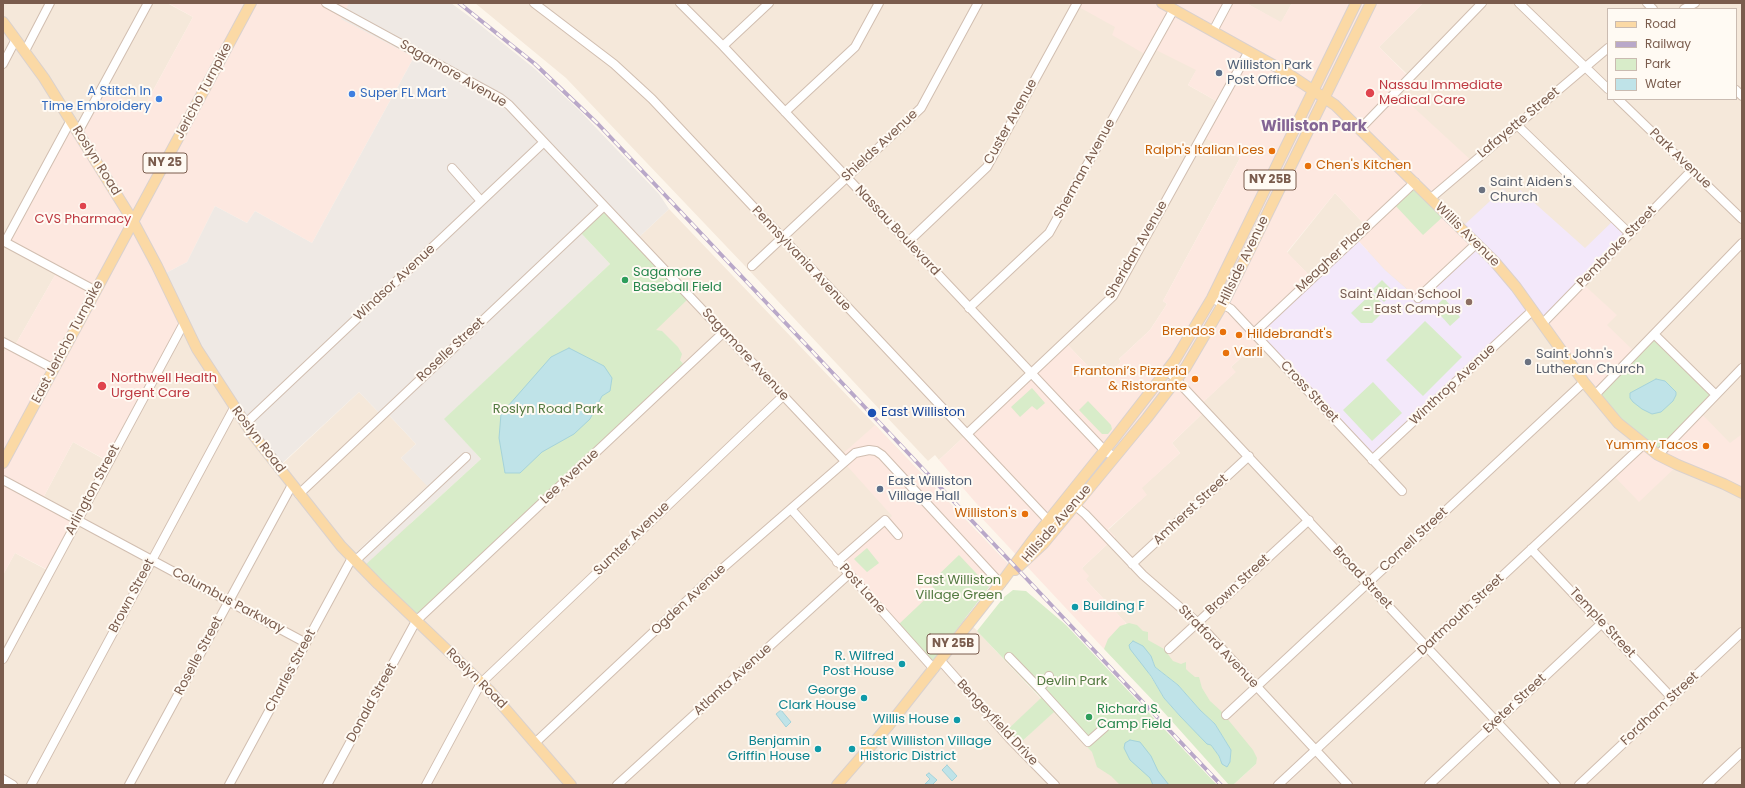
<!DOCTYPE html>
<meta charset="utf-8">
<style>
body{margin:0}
#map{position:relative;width:1745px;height:788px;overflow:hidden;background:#fdf6ec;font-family:Poppins,sans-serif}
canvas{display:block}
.frame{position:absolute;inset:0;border:4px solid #7a5c4d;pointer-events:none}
.legend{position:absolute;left:1607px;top:8px;width:130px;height:92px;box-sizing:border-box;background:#fffaf3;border:1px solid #cabbb1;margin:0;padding:5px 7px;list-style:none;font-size:12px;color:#7a5c4d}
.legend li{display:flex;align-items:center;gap:8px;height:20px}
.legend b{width:20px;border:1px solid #cabbb1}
</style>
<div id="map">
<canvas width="1745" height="788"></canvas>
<div class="frame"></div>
<ul class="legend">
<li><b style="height:5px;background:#fbd9a5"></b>Road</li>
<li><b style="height:5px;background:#b9a8c9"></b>Railway</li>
<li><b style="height:11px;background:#d8ecc9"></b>Park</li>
<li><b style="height:11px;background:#bfe3e8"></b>Water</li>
</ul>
</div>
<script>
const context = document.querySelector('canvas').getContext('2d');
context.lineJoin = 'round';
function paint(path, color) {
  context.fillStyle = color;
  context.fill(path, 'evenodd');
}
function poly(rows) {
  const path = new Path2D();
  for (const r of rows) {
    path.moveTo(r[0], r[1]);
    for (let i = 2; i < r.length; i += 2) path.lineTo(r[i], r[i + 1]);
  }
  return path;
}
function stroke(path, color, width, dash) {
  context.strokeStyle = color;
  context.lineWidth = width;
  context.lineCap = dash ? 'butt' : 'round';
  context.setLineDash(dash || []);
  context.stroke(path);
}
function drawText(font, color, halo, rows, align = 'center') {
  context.font = font + ' Poppins,sans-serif';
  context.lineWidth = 4;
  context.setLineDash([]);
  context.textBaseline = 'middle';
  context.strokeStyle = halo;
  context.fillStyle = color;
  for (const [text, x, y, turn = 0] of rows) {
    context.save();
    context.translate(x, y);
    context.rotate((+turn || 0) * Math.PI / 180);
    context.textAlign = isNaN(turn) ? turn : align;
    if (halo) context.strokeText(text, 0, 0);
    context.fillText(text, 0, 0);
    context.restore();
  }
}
const residential = poly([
 [3,3,167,3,193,17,143,109,103,89,58,270,14,347,9,344,3,354],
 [475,3,1223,3,1196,71,1188,85,1220,103,1203,136,1240,158,1163,301,1167,304,1150,330,1119,359,1121,362,1101,380,1065,342,939,460,935,455,928,461,745,266,566,78],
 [1246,3,1292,3,1281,23],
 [1423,3,1742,3,1742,785,1233,785,1256,764,1086,580,1082,568,1115,537,1108,530,1146,495,1141,488,1180,453,1172,443,1205,411,1200,405,1235,372,1231,367,1261,340,1431,198,1397,91,1410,77,1379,47],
 [1608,9,1736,9,1736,99,1608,99],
 [1335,193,1366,226,1312,278,1287,253],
 [669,209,1008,564,965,618,1041,699,1006,732,1018,745,1054,711,1124,785,3,785,3,575,15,553,47,570,42,500,73,442,107,461,184,322,279,467,359,392,381,415,386,412,416,444,401,458,428,486,351,557,686,367,655,331,636,240]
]);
const commercial = poly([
 [168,3,349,3,342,19,414,57,312,243,255,211,247,223,215,206,187,262,162,275,184,322,108,461,73,442,42,500,75,518,48,570,15,553,3,575,3,354,9,344,14,347,58,270,5,242,71,120,77,131,103,89,143,109,193,17],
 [1067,3,1246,3,1281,22,1292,3,1423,3,1379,47,1410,78,1397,92,1473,162,1431,198,1477,243,1418,298,1385,270,1355,237,1366,226,1335,193,1287,252,1312,278,1261,340,1231,367,1236,372,1200,405,1205,411,1172,443,1180,453,1142,488,1147,495,1108,529,1115,537,1082,568,1089,576,1086,580,1126,623,1104,649,978,514,982,510,939,460,1065,342,1101,380,1121,362,1119,359,1150,330,1167,304,1163,301,1240,158,1202,136,1220,103,1188,85,1196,70,1152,48,1148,56,1112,35,1115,27,1077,6,1075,8],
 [1582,283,1617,315,1607,325,1636,353,1595,395,1543,323],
 [1700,412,1730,443,1742,434,1742,493,1678,465,1639,502,1612,474,1643,445],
 [875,425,1008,564,989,587,960,556,930,583,936,589,897,626,839,562,892,516,839,457]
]);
const industrial = poly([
 [349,3,451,3,474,20,535,69,580,111,659,194,669,209,636,240,579,231,610,264,445,419,481,459,362,568,351,557,427,486,401,458,416,444,386,412,382,416,359,392,278,467,219,385,162,275,187,262,215,206,247,223,255,211,312,243,414,57,341,19]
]);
const education = poly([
 [1503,189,1512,197,1520,190,1585,248,1615,219,1630,234,1543,323,1533,310,1372,460,1254,333,1355,237,1385,270,1417,298,1477,243,1462,227]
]);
const green = poly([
 [1415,182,1447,213,1423,235,1393,203],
 [604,207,690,297,656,330,662,331,678,347,682,354,680,360,686,367,416,621,362,568,481,459,444,419,610,264,579,231],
 [1382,280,1394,292,1384,302,1372,290],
 [1372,293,1382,303,1382,313,1372,323,1361,323,1351,313],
 [1444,298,1460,317,1450,326,1434,308],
 [1425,321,1462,357,1423,396,1386,360],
 [1653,337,1715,396,1658,455,1596,395],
 [1373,382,1402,413,1372,441,1343,410],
 [1032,388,1045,403,1037,410,1032,406,1020,417,1011,407],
 [1088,401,1111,425,1112,429,1108,434,1102,434,1079,410],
 [867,548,879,563,867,572,854,559],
 [959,555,989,587,931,663,897,626,935,590,930,583],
 [1013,590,1026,591,1066,625,1217,785,1120,785,1111,776,1097,767,1092,752,1054,712,1018,745,1005,732,1041,698,977,631,1004,597],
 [1129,623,1137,625,1143,631,1148,632,1148,640,1164,649,1173,661,1181,664,1186,662,1186,669,1189,672,1195,677,1199,677,1202,688,1210,701,1221,711,1253,750,1257,758,1256,764,1233,785,1229,785,1160,708,1104,649,1108,639,1120,626],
 [1153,661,1155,667,1178,685,1200,710,1215,724,1231,750,1230,762,1220,760,1219,756,1211,745,1207,743,1180,716,1164,698,1145,667]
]);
const water = poly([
 [569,348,604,366,612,378,610,391,602,396,590,419,574,434,542,452,520,473,505,473,499,438,501,414,551,357,569,348],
 [1656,379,1665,381,1676,392,1676,395,1673,401,1661,412,1652,414,1642,409,1633,402,1630,398,1630,393,1656,379],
 [1133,641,1143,646,1151,656,1155,667,1178,685,1200,710,1215,724,1231,750,1230,762,1227,767,1222,764,1219,756,1211,745,1207,744,1180,716,1164,698,1151,676,1130,649,1129,645,1133,641],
 [781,710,791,722,786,727,776,714,781,710],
 [1130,740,1140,742,1151,756,1158,771,1169,785,1153,785,1150,778,1130,760,1124,748,1125,743,1130,740],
 [947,765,957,776,952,781,942,770,947,765],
 [929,773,937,780,932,785,925,784,930,779,926,775,929,773]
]);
const minor = poly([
 [326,3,500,98,509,105,845,461],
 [534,3,614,64,652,99,967,434,1048,520,1056,528],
 [680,3,723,46,1067,411,1105,451,1115,457],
 [1519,3,1608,89],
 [1647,3,1653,9],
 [1684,9,1695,3],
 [1213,31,1228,3],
 [723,46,769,3],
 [25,51,50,3],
 [3,64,16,39],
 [1736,90,1742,96],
 [1618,99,1742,219],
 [785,112,855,47,879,3],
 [1517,125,1630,234],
 [1360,129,1482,3],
 [78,132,148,3],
 [452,168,481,201],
 [1431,198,1608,48],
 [3,241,96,291],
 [5,242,71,120],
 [908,242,987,167,1077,3],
 [752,266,921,108,978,3],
 [1212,298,1231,309,1402,491],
 [1418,298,1477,243],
 [969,308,1049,233,1174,9],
 [1543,323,1692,170],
 [1254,333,1415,182],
 [1654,334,1716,395],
 [3,342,54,369],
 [1168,371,1556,785],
 [1595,395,1742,243],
 [245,424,544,142],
 [967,434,1113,296,1249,51],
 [1658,455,1742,368],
 [1372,460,1533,310],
 [3,480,306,643],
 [299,494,604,206],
 [1066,498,1085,514,1143,575,1197,622,1348,785],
 [791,509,934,669],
 [1531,549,1672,698],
 [355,561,466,457],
 [837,562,885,520,898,535],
 [1132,564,1249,456],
 [1169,649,1309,520],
 [1009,657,1039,688],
 [3,659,184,323],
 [940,660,1010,739,1055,785],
 [1049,676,1049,679,1039,688,1088,742,1105,727],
 [1226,715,1584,382],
 [536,742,709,580,855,453,869,450,876,451,882,455,1001,584],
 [3,779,13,785],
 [31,785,234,408],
 [129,785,292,485],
 [229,785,352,558],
 [327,785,416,621,724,332],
 [426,785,481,683,783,396],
 [617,785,849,574],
 [1278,785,1643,445],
 [1429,785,1602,623],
 [1579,785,1742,632],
 [1707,785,1742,752]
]);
const major = poly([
 [1162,3,1284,71,1335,105,1494,261,1516,287,1584,382,1618,423,1658,455,1678,465,1724,484,1742,493],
 [3,22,44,78,133,221,157,266,197,349,251,432,341,546,378,584,489,690,571,785],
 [3,463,251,3],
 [1015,570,1044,543,1147,418,1186,367,1223,304,1371,3],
 [837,785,889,725,1004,579,1032,541,1113,440,1175,360,1212,298,1356,3]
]);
const rail = poly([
 [459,3,535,64,598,124,1221,785]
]);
const markers = [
 [1219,73,4,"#5c6f8a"],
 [1370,93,5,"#e0444e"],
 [352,94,4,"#3f7fe0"],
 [159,99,4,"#3f7fe0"],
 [1272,151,4,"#e8710a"],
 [1308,166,4,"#e8710a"],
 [1482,190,4,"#6b7280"],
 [83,206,4,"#e0444e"],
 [625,280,4,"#2e9e5b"],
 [1469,302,4,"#8d6e63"],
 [1223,332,4,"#e8710a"],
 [1239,335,4,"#e8710a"],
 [1226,353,4,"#e8710a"],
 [1528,362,4,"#6b7280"],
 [1195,379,4,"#e8710a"],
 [102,386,5,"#e0444e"],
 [872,413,5,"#1a4fb4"],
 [1706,446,4,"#e8710a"],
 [880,489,4,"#5c6f8a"],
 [1025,514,4,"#e8710a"],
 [1075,607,4,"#0f9aa8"],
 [902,664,4,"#0f9aa8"],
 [864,698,4,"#0f9aa8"],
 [1089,717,4,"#2e9e5b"],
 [957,720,4,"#0f9aa8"],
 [818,749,4,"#0f9aa8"],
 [852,749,4,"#0f9aa8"]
];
const shields = [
 [165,163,44],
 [1270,180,52],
 [953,644,52]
];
const shieldNames = [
 ["NY 25",165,163],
 ["NY 25B",1270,180],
 ["NY 25B",953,644]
];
const serviceNames = [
 ["Williston Park",1227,66],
 ["Post Office",1227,81],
 ["East Williston",888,482],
 ["Village Hall",888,497]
];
const streetNames = [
 ["Sagamore Avenue",453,74,30],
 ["Jericho Turnpike",204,91,-62],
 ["Custer Avenue",1011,122,-61],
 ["Lafayette Street",1519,123,-40],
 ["Shields Avenue",880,146,-43],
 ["Park Avenue",1680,159,44],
 ["Roslyn Road",96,161,58],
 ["Sherman Avenue",1085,169,-61],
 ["Nassau Boulevard",897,231,47],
 ["Willis Avenue",1467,235,45],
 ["Pembroke Street",1617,247,-46],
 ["Sheridan Avenue",1137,250,-60],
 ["Meagher Place",1334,257,-43],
 ["Pennsylvania Avenue",801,259,47],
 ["Hillside Avenue",1244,261,-64],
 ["Windsor Avenue",395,283,-43],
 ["East Jericho Turnpike",68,342,-62],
 ["Roselle Street",451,350,-43],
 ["Sagamore Avenue",745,355,47],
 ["Winthrop Avenue",1453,385,-43],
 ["Cross Street",1309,392,47],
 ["Roslyn Road",258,440,53],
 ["Lee Avenue",570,477,-43],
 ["Arlington Street",93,490,-62],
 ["Amherst Street",1191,510,-43],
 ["Hillside Avenue",1057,524,-49],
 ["Sumter Avenue",632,539,-44],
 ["Cornell Street",1414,540,-43],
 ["Broad Street",1362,578,47],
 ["Brown Street",1238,585,-43],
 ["Post Lane",862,589,48],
 ["Brown Street",132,596,-62],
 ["Ogden Avenue",689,600,-43],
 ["Columbus Parkway",228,601,28],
 ["Dartmouth Street",1461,615,-43],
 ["Temple Street",1602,623,47],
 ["Stratford Avenue",1218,647,46],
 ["Roselle Street",199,656,-62],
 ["Charles Street",291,671,-62],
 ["Roslyn Road",476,679,45],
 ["Atlanta Avenue",733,680,-42],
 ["Donald Street",372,703,-61],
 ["Exeter Street",1515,704,-43],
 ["Fordham Street",1660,709,-43],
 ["Bengeyfield Drive",997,723,47]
];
const healthNames = [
 ["Nassau Immediate",1379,86],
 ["Medical Care",1379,101],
 ["CVS Pharmacy",83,220,"center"],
 ["Northwell Health",111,379],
 ["Urgent Care",111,394]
];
const shopNames = [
 ["A Stitch In",151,92],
 ["Time Embroidery",151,107],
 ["Super FL Mart",360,94,"left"]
];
const foodNames = [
 ["Ralph's Italian Ices",1264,151],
 ["Chen's Kitchen",1316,166,"left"],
 ["Brendos",1215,332],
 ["Hildebrandt's",1247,335,"left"],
 ["Varli",1234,353,"left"],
 ["Frantoni’s Pizzeria",1187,372],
 ["& Ristorante",1187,387],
 ["Yummy Tacos",1698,446],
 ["Williston's",1017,514]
];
const worshipNames = [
 ["Saint Aiden's",1490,183],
 ["Church",1490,198],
 ["Saint John's",1536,355],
 ["Lutheran Church",1536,370]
];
const leisureNames = [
 ["Sagamore",633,273],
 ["Baseball Field",633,288],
 ["Richard S.",1097,710],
 ["Camp Field",1097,725]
];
const educationNames = [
 ["Saint Aidan School",1461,295],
 ["- East Campus",1461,310]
];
const parkNames = [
 ["Roslyn Road Park",548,410],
 ["East Williston",959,581],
 ["Village Green",959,596],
 ["Devlin Park",1072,682]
];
const transitNames = [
 ["East Williston",881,413]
];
const cultureNames = [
 ["Building F",1083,607,"left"],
 ["R. Wilfred",894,657],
 ["Post House",894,672],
 ["George",856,691],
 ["Clark House",856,706],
 ["Willis House",949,720],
 ["Benjamin",810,742],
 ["Griffin House",810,757],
 ["East Williston Village",860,742,"left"],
 ["Historic District",860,757,"left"]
];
const quarterNames = [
 ["Williston Park",1314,127]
];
paint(residential, '#f5e8da');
paint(commercial, '#fde8e0');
paint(industrial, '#efe9e4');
paint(education, '#f3e8fa');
paint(green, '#d8ecc9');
paint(water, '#bfe3e8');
stroke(water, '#a5d3da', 1);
stroke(minor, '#d1beb0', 10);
stroke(major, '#dad1cd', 12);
stroke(minor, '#fff', 8);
stroke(major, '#fbd9a5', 10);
stroke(rail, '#b9a8c9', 4);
stroke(rail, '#fffaf3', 2.5, [8]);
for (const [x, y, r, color] of markers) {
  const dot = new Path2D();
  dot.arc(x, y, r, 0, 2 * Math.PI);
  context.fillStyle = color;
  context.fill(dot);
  stroke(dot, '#fffaf3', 1.5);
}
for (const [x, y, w] of shields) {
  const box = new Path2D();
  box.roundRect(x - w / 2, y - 10, w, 20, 3);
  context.fillStyle = '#fffaf3';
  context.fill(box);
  stroke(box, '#7a5c4d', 1);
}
drawText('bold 12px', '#7a5c4d', null, shieldNames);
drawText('13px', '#4e5e75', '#fffaf3', serviceNames, 'left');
drawText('13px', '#7a5c4d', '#fffaf3', streetNames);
drawText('13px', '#be3a42', '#fffaf3', healthNames, 'left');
drawText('13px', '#366cbe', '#fffaf3', shopNames, 'right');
drawText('13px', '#c56008', '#fffaf3', foodNames, 'right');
drawText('13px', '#5b616d', '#fffaf3', worshipNames, 'left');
drawText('13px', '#27864d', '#fffaf3', leisureNames, 'left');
drawText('13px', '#785e54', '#fffaf3', educationNames, 'right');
drawText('13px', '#537a41', '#fffaf3', parkNames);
drawText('13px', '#164399', '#fffaf3', transitNames, 'left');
drawText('13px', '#0d838f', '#fffaf3', cultureNames, 'right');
drawText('bold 15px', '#846695', '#fffaf3', quarterNames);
</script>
